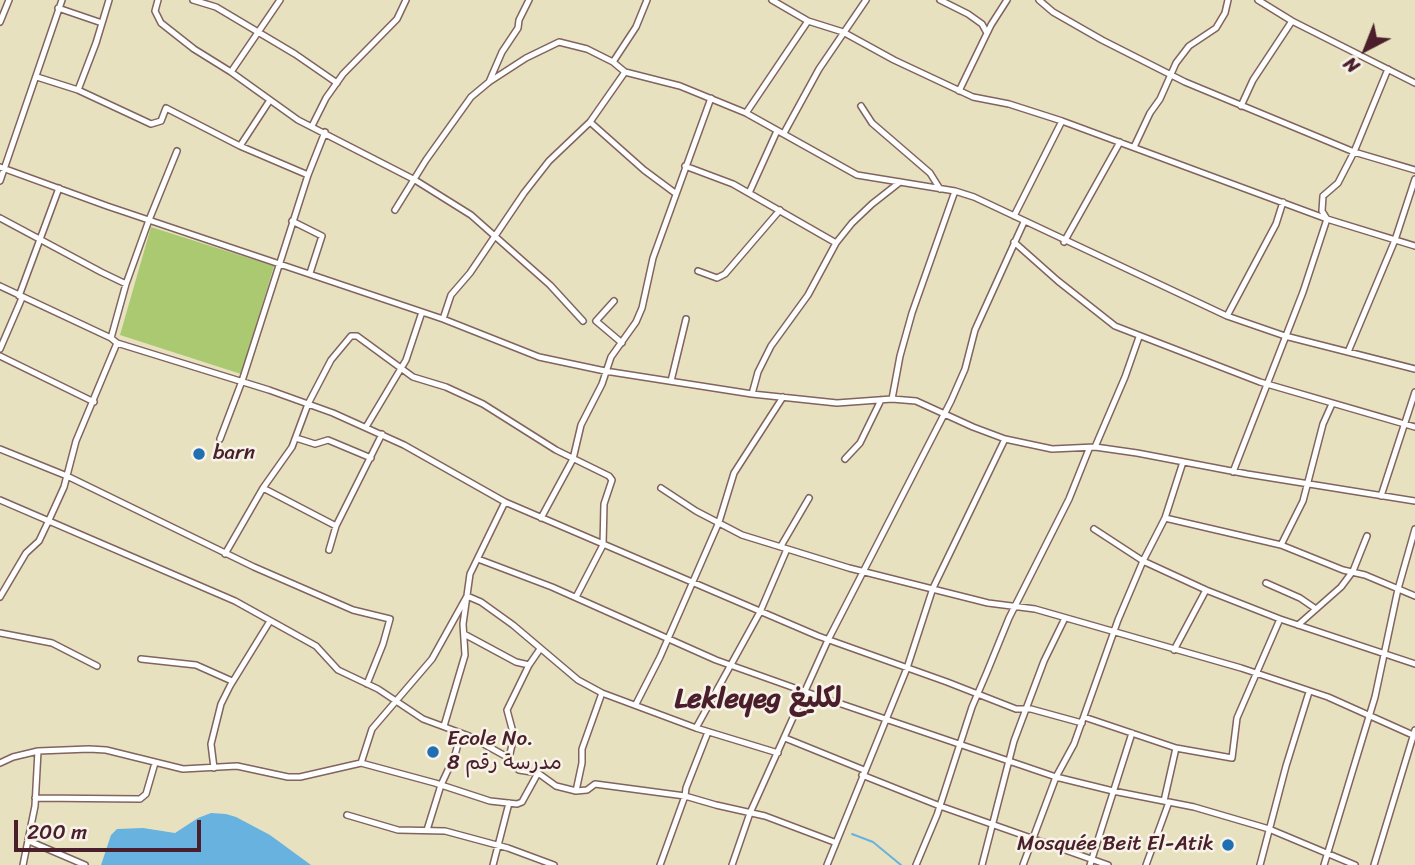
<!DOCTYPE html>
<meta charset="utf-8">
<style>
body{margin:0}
#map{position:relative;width:1415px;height:865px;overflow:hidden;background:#e8e1bf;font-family:Sriracha,sans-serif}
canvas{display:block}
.north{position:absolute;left:1331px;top:14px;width:70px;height:70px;-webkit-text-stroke:5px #f7f3e8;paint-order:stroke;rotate:222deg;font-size:19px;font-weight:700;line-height:28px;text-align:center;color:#4a1f2b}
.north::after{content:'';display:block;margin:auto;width:24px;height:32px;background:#4a1f2b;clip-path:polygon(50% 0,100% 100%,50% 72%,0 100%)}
.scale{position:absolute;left:14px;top:820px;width:187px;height:32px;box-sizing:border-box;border:4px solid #4a1f2b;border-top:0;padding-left:9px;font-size:21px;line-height:24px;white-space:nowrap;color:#4a1f2b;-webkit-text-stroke:5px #f7f3e8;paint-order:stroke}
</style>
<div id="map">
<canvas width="1415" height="865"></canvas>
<div class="north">N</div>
<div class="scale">200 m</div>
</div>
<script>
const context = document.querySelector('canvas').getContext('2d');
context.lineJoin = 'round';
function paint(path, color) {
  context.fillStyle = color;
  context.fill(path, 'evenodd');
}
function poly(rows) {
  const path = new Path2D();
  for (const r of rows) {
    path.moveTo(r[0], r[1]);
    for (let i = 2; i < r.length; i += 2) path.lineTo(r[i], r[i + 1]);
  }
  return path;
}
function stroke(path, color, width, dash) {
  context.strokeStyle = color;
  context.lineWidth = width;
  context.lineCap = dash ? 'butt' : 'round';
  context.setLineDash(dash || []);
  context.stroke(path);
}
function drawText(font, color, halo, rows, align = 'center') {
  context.font = font + ' Sriracha,"Playpen Sans Arabic",sans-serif';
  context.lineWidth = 5;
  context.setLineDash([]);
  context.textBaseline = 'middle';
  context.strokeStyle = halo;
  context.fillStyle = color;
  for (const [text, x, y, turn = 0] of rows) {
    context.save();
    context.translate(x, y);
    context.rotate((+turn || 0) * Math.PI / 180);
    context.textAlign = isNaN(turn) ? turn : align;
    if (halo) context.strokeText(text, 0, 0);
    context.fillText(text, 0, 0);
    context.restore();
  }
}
const green = poly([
 [151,227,274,266,241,374,120,335]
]);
const water = poly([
 [211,813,226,814,236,817,270,835,311,865,101,865,111,835,117,829,143,828,175,833,198,818]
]);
const stream = poly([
 [852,834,873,842,901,865]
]);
const minor = poly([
 [158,0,155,11,161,23,194,49,231,72,298,120,415,180,471,215,550,285,583,321],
 [193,0,216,7,295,54,337,83],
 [772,0,808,21,843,32,894,60,973,97,1009,104,1062,121,1327,219,1415,246],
 [940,0,968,14,982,24,987,33],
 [1039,0,1053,12,1102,40,1185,82,1354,152,1415,170],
 [1258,0,1292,21,1415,83],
 [58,8,102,23],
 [0,22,9,0],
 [613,62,636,27,647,0],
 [231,72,280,0],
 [37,77,78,90,151,124,161,121,166,108,240,146,308,175],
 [489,82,502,52,518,28,519,20,529,0],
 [78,90,96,43,109,0],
 [959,91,991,25,1007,0],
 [861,106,872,123,930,173,940,189],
 [1241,106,1253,80,1292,21],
 [746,113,808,21],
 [590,122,644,170,675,193],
 [312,126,326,98,343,74,397,19,406,0],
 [784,133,819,69,866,0],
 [240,146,270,100],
 [1134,147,1150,113,1160,99,1176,63,1189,46,1216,28,1225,13,1228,0],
 [685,166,733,184,836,243],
 [0,167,107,206,443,319,539,357,605,371,752,394,837,403,892,399,916,401,973,427,1005,439,1052,449,1095,447,1137,453,1247,474,1415,501],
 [0,181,62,0],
 [749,193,777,131],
 [395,210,426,160,471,97,489,82,526,58,559,42,587,49,613,62,625,72,680,86,746,113,857,175,955,191,974,197,1227,316,1285,336,1415,369],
 [1014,216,1062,121],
 [0,218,101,272,126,284],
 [292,221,322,236,310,273],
 [1014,242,1058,281,1115,326,1260,382,1415,427],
 [1064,242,1120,142],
 [698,271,717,278,725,274,780,210],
 [0,286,111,338,117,343,269,390,333,413,404,445,505,502,818,636,947,682,1016,709,1031,709,1082,723],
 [19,296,59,188],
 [614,301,596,321,622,343],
 [1227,316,1276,224,1283,202],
 [443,319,451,295,470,273,524,193,549,161,590,122,625,72],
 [111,338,126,284,149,220,177,151],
 [0,349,22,298],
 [1348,352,1395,240,1415,179],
 [0,356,94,402],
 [671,381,686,319],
 [752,394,758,372,771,346,808,295,836,243,852,223,872,204,900,182],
 [892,399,900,356,912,313,955,191],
 [366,427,406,360,422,312],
 [296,438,315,444,328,440,371,458],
 [220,439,242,381,308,175,325,132],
 [1095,447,1125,377,1139,337],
 [0,449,67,476,254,567,353,610,390,619,383,644,367,684],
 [845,459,860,443,881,400],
 [1233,472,1303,292,1327,219,1322,211,1323,196,1338,183,1354,152,1388,69],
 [263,488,336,526],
 [661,488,696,511,742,535,849,568,988,603,1035,609,1241,668,1328,697,1415,736],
 [1381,496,1415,392],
 [0,500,235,601,316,646,338,670,378,689,423,719,469,736,509,758,511,764,519,770,538,773,556,786,576,791,587,790,595,784,685,796,716,805,765,816,834,842],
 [541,518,573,459,581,425,602,384,611,357,636,322,642,308,653,258,711,98],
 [1165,518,1281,545,1343,570,1365,575,1415,596],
 [1094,529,1143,561,1206,590,1280,619,1415,664],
 [1281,545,1303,501,1323,424,1332,404],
 [781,546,809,498],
 [329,550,336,526,382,434],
 [225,554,263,488,292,447,308,404,331,360,351,336,357,336,413,377,446,387,483,404,556,450,609,476,612,480,604,504,603,545,576,597],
 [478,559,552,587,716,660,806,692,1056,777,1113,791,1194,807,1269,829,1355,865],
 [1266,583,1300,598,1316,609],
 [0,597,26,553,39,541,49,520,64,487,76,441,117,343],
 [1298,625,1341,587,1353,571,1367,536],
 [0,633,52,643,97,666],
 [464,634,516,662,529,665],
 [1174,650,1206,590],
 [141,659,196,665,232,681],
 [636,704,660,657,719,522,734,473,783,397],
 [1084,717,1176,748,1232,758,1237,718,1280,619],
 [444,726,465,655,463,624,470,574,505,502],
 [696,728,760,612,787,549],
 [785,738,864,770],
 [509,758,514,736,507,710,529,665,540,649],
 [0,763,13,757,38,751,89,749,106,750,183,769,237,766,288,777,300,777,361,763,435,783,490,801,517,804,522,802,538,773],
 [361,763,372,729,432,659,467,596,481,602,513,625,578,680,602,693,696,728,778,753],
 [214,768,211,744,221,704,230,686,270,621],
 [862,775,940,806,1108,865],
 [576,791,582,763,582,749,602,693],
 [35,798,140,799,146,794,155,763],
 [1164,801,1176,748],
 [347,815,398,830,445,831,508,848,554,865],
 [427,830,441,785,455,755,461,733],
 [29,841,85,865],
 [23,865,35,806,38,751],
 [493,865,509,803],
 [660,865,685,796,686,788,708,732],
 [732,865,750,813,828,640,951,401,965,369,975,330,1024,222],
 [827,865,907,668,933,588,1005,439],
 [916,865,937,815,972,707,987,672,1009,618,1069,499,1089,449],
 [982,865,1014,741,1044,661,1065,618],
 [1023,865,1056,777,1074,744,1118,620,1143,561,1165,518,1183,462],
 [1090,865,1132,733],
 [1146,865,1169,802],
 [1260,865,1286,766,1309,692],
 [1324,865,1375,697,1398,589,1415,529],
 [1374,865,1415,730]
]);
const markers = [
 [199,454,7,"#1f6fb2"],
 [433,752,7,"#1f6fb2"],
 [1228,845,7,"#1f6fb2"]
];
const poiNames = [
 ["barn",213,454],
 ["Ecole No.",447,740],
 ["8 مدرسة رقم",447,764],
 ["Mosquée Beit El-Atik",1214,845,"right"]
];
const districtNames = [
 ["Lekleyeg لكليغ",758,700]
];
paint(green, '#abc970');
paint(water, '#67b2df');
stroke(stream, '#67b2df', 2);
stroke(minor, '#81635f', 8);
stroke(minor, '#fff', 5);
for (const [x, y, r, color] of markers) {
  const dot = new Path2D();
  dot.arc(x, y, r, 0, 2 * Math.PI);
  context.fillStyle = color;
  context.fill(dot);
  stroke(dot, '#f7f3e8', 2.5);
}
drawText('21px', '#4a1f2b', '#f7f3e8', poiNames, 'left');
drawText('bold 28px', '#4a1f2b', '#f7f3e8', districtNames);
</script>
